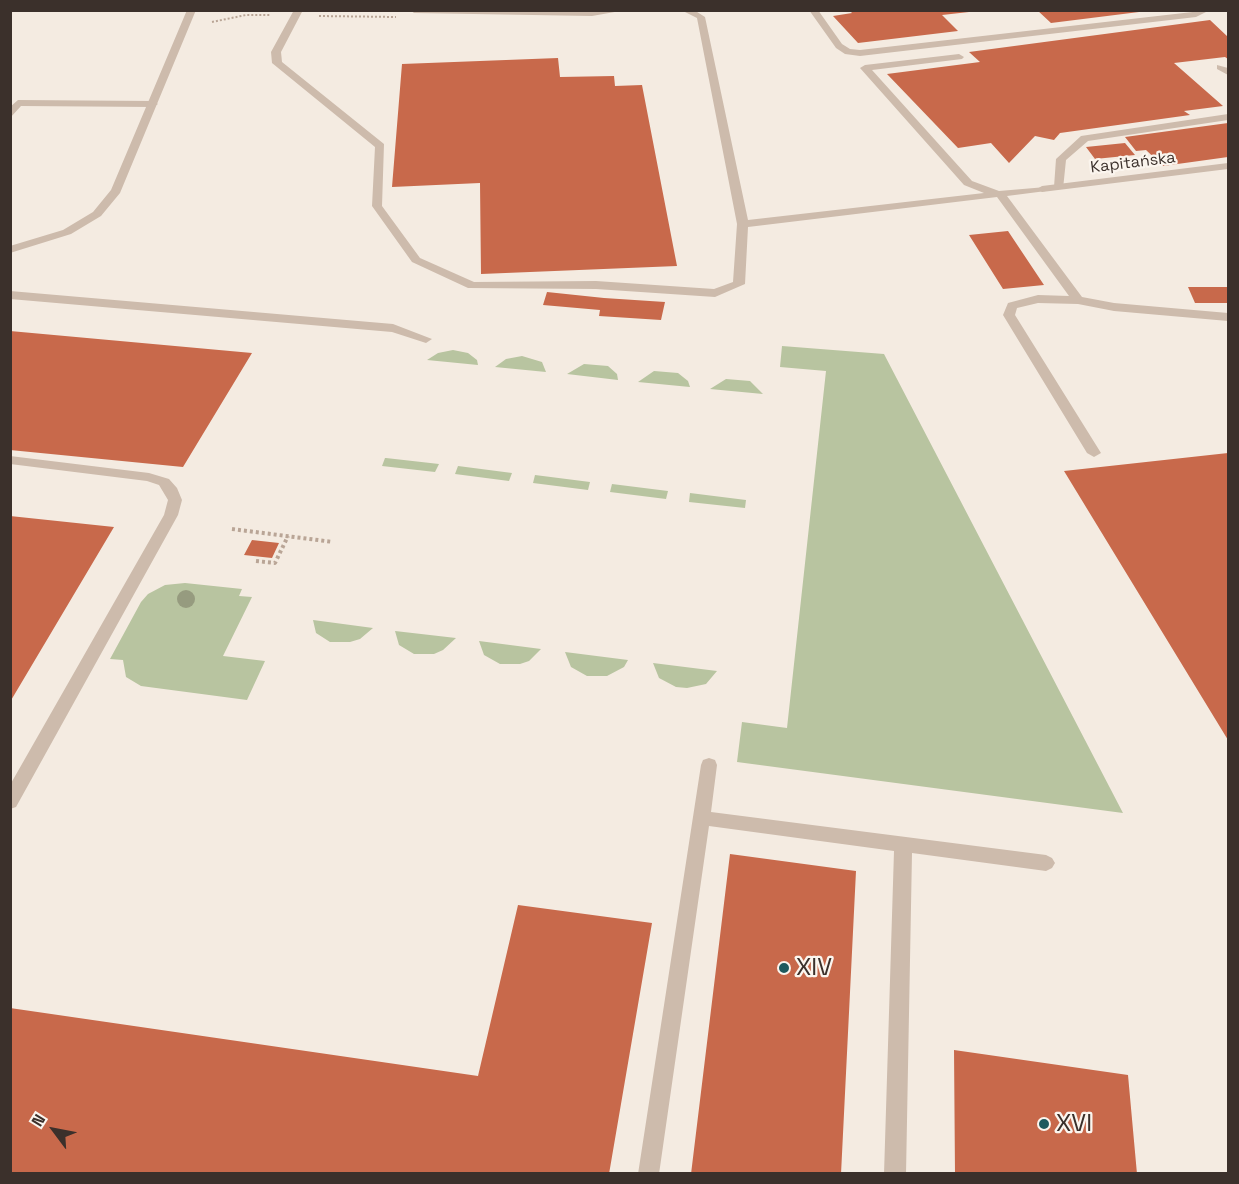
<!DOCTYPE html>
<meta charset="utf-8">
<style>
body{margin:0}
#map{position:relative;width:1239px;height:1184px;overflow:hidden;background:#f4ebe1;font-family:"Space Grotesk",sans-serif}
canvas{display:block}
.frame{position:absolute;inset:0;border:12px solid #3b302b;pointer-events:none}
.north{position:absolute;left:24px;top:1100px;width:60px;height:60px;-webkit-text-stroke:4px #fbf5ee;paint-order:stroke;rotate:302deg;font-size:16px;font-weight:700;line-height:24px;text-align:center;color:#3b302b}
.north::after{content:'';display:block;margin:auto;width:21px;height:27px;background:#3b302b;clip-path:polygon(50% 0,100% 100%,50% 72%,0 100%)}
</style>
<div id="map">
<canvas width="1239" height="1184"></canvas>
<div class="frame"></div>
<div class="north">N</div>
</div>
<script>
const context = document.querySelector('canvas').getContext('2d');
context.lineJoin = 'round';
function paint(path, color) {
  context.fillStyle = color;
  context.fill(path, 'evenodd');
}
function poly(rows) {
  const path = new Path2D();
  for (const r of rows) {
    path.moveTo(r[0], r[1]);
    for (let i = 2; i < r.length; i += 2) path.lineTo(r[i], r[i + 1]);
  }
  return path;
}
function stroke(path, color, width, dash) {
  context.strokeStyle = color;
  context.lineWidth = width;
  context.lineCap = dash ? 'butt' : 'round';
  context.setLineDash(dash || []);
  context.stroke(path);
}
function drawText(font, color, halo, rows, align = 'center') {
  context.font = font + ' "Space Grotesk",sans-serif';
  context.lineWidth = 4.5;
  context.setLineDash([]);
  context.textBaseline = 'middle';
  context.strokeStyle = halo;
  context.fillStyle = color;
  for (const [text, x, y, turn = 0] of rows) {
    context.save();
    context.translate(x, y);
    context.rotate((+turn || 0) * Math.PI / 180);
    context.textAlign = isNaN(turn) ? turn : align;
    if (halo) context.strokeText(text, 0, 0);
    context.fillText(text, 0, 0);
    context.restore();
  }
}
const green = poly([
 [782,346,884,354,1123,813,737,762,742,722,787,728,826,371,780,367],
 [453,350,468,353,477,360,478,365,427,360,438,353],
 [522,356,542,362,546,372,495,367,506,359],
 [584,364,608,366,617,374,618,380,567,374],
 [654,371,678,373,688,381,690,387,638,382],
 [726,379,750,381,763,394,710,389],
 [385,458,386,458,439,464,435,472,382,466],
 [458,466,512,473,509,481,455,474],
 [535,475,590,482,588,490,533,483],
 [612,484,668,491,666,499,610,492],
 [690,493,746,500,745,508,689,502],
 [185,583,242,589,239,596,252,597,223,656,265,661,247,700,141,686,126,677,123,660,110,659,141,602,148,594,165,585],
 [313,620,373,628,360,639,350,642,330,642,316,633],
 [395,631,456,638,443,650,434,654,414,654,399,645],
 [479,641,541,649,529,661,520,664,500,664,484,655],
 [565,652,628,660,624,667,607,676,587,676,571,667],
 [653,663,717,671,706,684,687,688,676,687,659,678]
]);
const building = poly([
 [849,10,969,10,969,12,942,15,958,31,858,43,833,16,852,13],
 [1037,10,1139,10,1139,12,1051,23],
 [1210,20,1228,37,1228,59,1225,57,1174,63,1223,106,1184,111,1190,115,1060,133,1054,140,1035,136,1009,163,991,143,958,148,887,74,980,62,969,52],
 [558,58,560,77,614,76,615,86,642,85,677,266,481,274,480,183,392,187,402,64],
 [1228,123,1228,157,1163,166,1146,150,1136,151,1125,137],
 [1125,143,1135,155,1095,159,1086,147],
 [1008,231,1044,285,1003,289,969,235],
 [1188,287,1228,287,1228,303,1195,303],
 [547,292,604,298,665,302,661,320,599,316,600,310,543,305],
 [10,331,252,353,183,467,10,450],
 [1228,453,1228,740,1064,471],
 [10,516,114,527,10,702],
 [252,540,279,543,272,558,244,555],
 [730,854,856,871,841,1174,691,1174],
 [518,905,652,923,609,1174,10,1174,10,1008,478,1076],
 [954,1050,1128,1075,1137,1174,955,1174]
]);
const pathFar1 = poly([
 [319,16,396,17],
 [212,22,246,15,270,15]
]);
const path = poly([
 [232,529,333,542],
 [256,561,275,563,288,536]
]);
const service = poly([
 [10,10,15,10,10,14,10,10],
 [294,10,303,10,281,52,282,62,384,144,382,206,420,258,474,282,596,281,714,289,733,282,737,224,697,18,681,10,694,10,705,17,748,220,984,193,964,185,860,68,865,65,959,54,964,57,962,59,872,70,972,181,999,191,1046,187,1046,191,1007,196,1082,297,1114,303,1228,313,1228,321,1114,311,1078,304,1038,303,1017,308,1015,315,1101,453,1094,457,1087,453,1003,315,1008,303,1038,295,1069,296,997,197,748,227,745,284,715,297,596,289,468,288,412,262,372,206,375,147,272,63,271,52,294,10],
 [809,10,818,10,842,44,850,49,860,50,1210,10,1196,17,860,56,845,54,836,48,809,10],
 [1217,65,1228,68,1228,75,1217,69,1217,65],
 [18,100,153,101,158,104,153,107,21,106,10,118,10,107,18,100],
 [1228,114,1228,120,1088,141,1066,160,1063,189,1054,187,1056,159,1081,136,1228,114],
 [10,291,393,324,432,339,426,343,392,332,10,299,10,291],
 [10,456,149,473,169,479,177,488,182,500,178,515,16,807,10,809,10,785,164,515,168,500,159,485,147,481,10,464,10,456],
 [709,758,715,760,717,765,711,812,1046,855,1052,858,1055,863,1052,868,1046,871,912,853,906,1174,884,1174,894,851,709,826,659,1174,638,1174,701,765,703,760,709,758]
]);
const minor = poly([
 [187,10,196,10,120,193,101,216,71,234,10,253,10,246,63,230,93,212,111,190,187,10],
 [410,10,626,10,592,16,414,13,410,10],
 [1228,163,1228,169,1042,192,1037,189,1042,186,1228,163]
]);
const trees = [
 [186,599]
];
const markers = [
 [784,968,6,"#1f5a5e"],
 [1044,1124,6,"#1f5a5e"]
];
const farStreetnames = [
 ["Kapitańska",1133,163,-7]
];
const nearPoinames = [
 ["XIV",796,968],
 ["XVI",1056,1124]
];
paint(green, '#b8c4a0');
paint(building, '#c8694b');
stroke(pathFar1, '#b9a596', 2, [2, 2]);
stroke(path, '#b9a596', 4, [3, 3]);
paint(service, '#cdbbac');
paint(minor, '#cdbbac');
context.fillStyle = '#969b7f';
for (const [x, y] of trees) {
  context.beginPath();
  context.arc(x, y, 9, 0, 2 * Math.PI);
  context.fill();
}
for (const [x, y, r, color] of markers) {
  const dot = new Path2D();
  dot.arc(x, y, r, 0, 2 * Math.PI);
  context.fillStyle = color;
  context.fill(dot);
  stroke(dot, '#fbf5ee', 2);
}
drawText('16px', '#3b302b', '#fbf5ee', farStreetnames);
drawText('24px', '#3b302b', '#fbf5ee', nearPoinames, 'left');
</script>
